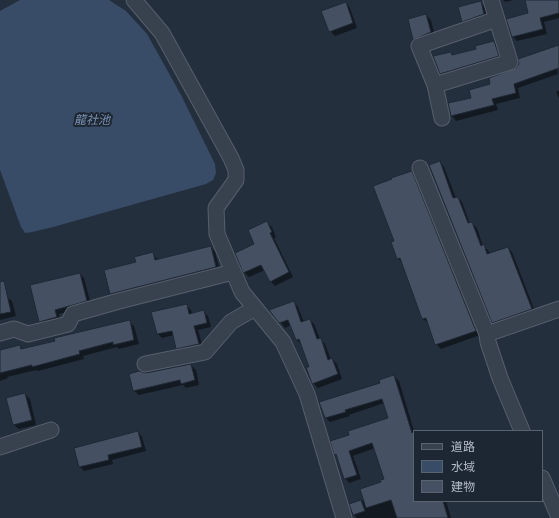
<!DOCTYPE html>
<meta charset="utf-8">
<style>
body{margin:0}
#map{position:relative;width:559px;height:518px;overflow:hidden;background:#242f3e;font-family:Overpass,"Noto Sans JP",sans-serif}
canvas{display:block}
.legend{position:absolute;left:413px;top:430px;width:130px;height:72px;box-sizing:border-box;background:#1d2633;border:1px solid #59626f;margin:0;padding:5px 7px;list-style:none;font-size:12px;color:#b4bcc9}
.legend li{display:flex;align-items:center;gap:8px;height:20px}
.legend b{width:20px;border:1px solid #59626f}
</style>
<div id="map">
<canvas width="559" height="518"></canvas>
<ul class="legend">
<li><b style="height:5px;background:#38414e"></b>道路</li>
<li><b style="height:11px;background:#394c67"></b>水域</li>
<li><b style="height:11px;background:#455162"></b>建物</li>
</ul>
</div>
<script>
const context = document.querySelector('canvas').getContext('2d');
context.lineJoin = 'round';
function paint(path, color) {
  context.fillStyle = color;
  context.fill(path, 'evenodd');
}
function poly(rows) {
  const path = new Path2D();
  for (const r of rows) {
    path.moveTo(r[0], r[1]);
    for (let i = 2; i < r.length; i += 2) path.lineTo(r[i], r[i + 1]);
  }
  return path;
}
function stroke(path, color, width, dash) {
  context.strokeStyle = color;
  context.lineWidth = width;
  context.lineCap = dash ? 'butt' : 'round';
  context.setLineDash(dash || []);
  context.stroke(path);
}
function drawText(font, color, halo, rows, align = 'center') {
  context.font = font + ' Overpass,"Noto Sans JP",sans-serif';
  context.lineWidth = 4;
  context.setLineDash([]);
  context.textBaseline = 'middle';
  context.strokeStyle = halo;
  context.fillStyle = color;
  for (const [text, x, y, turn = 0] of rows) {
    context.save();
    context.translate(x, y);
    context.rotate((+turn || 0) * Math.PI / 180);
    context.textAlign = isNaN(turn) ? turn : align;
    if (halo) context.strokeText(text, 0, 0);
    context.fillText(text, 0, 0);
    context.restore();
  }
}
const water = poly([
 [20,0,109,0,126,11,147,34,181,95,215,164,216,173,213,180,206,184,53,227,32,232,25,233,21,227,0,170,0,11]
]);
const shadow = poly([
 [503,0,513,0,505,2],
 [526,0,559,0,559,18,544,22,547,34,517,41,513,37,530,14],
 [480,2,485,7,488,19,467,26,463,21],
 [346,3,350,8,357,28,335,36,330,31],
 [426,15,431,20,435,37,418,44,414,39],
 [494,42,499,47,503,61,446,78,441,73,451,53,454,55,477,50],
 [559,46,559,68,557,69,558,74,518,88,520,98,496,104,498,110,456,121,452,116,449,104,473,98,517,69],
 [556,91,559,91,559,99],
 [440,162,444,167,456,198,458,198,462,202,470,224,472,223,477,228,483,246,488,250,490,254,508,248,512,252,536,314,498,327,493,322],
 [411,173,416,177,480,335,441,349,436,344,429,323,423,319,403,264,398,258,395,241],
 [267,223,272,227,276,237,274,238,293,277,275,286,270,281,265,270,249,277,244,272,256,244],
 [211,247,215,252,220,272,115,298,111,294,137,263,152,253,158,260],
 [80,274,84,278,91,305,59,314,61,322,44,326,40,321],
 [7,297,12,301,16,316,0,320,0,298],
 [294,302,298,307,304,322,310,320,314,324,320,339,325,344,331,360,332,359,337,364,342,379,318,388,313,383,310,367,301,344,297,340,291,325,285,328,271,310],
 [186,305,191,310,192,314,203,311,208,316,211,327,198,330,203,348,181,352,177,348,174,335,162,338,158,334,153,313],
 [129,322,134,326,139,344,119,349,117,347,83,356,84,359,38,371,36,370,7,377,8,378,0,381,0,356,20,346,24,350],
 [191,365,196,370,199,385,186,388,183,385,139,395,134,391,145,375],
 [394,376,399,381,414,431,414,501,446,501,451,518,357,518,354,515,350,504,365,500,385,480,375,448,353,456,361,479,349,483,345,478,350,436,390,419,384,403,349,415,350,416,330,422,326,418,321,402,381,383],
 [25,394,30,399,36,425,19,429,14,425,7,399],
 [138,432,142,437,146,451,112,460,113,464,84,471,80,467]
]);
const building = poly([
 [525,0,559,0,559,13,540,18,543,29,512,37,506,19,528,13,525,0],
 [481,1,484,14,462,22,458,7,481,1],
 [346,2,353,23,329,32,321,11,346,2],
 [426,14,431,32,413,40,408,19,426,14],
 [494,41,499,56,440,74,433,56,451,52,452,55,476,49,475,46,494,41],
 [559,45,559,68,514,84,516,93,492,99,494,105,451,116,448,103,471,98,469,90,490,84,489,78,516,68,519,64,518,59,559,45],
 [440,161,453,198,458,197,468,223,472,222,481,246,484,244,487,254,508,247,532,309,492,323,429,165,440,161],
 [412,171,476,331,435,345,426,318,422,319,400,258,397,259,391,242,394,241,373,186,392,179,391,178,412,171],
 [267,221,272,232,270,233,289,272,270,282,261,265,243,273,235,253,254,244,248,230,267,221],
 [211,246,216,267,110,294,104,270,136,262,134,257,153,252,155,260,211,246],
 [80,273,87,301,55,310,57,317,39,322,30,285,80,273],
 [4,281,11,312,0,314,0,282,4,281],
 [294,301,301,322,310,319,317,339,321,338,328,360,332,358,338,374,312,384,306,367,309,367,299,339,296,340,288,320,279,323,269,310,294,301],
 [187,304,189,314,204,310,207,323,194,326,199,344,176,349,172,331,157,334,151,312,187,304],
 [130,320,134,340,113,345,113,342,79,351,80,354,32,367,32,365,0,373,0,350,20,345,21,349,55,341,54,338,130,320],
 [191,364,195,380,181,384,180,380,133,391,129,374,139,371,146,373,191,364],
 [394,375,412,433,414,432,414,501,443,501,448,518,397,518,391,500,366,508,360,489,381,482,380,480,384,479,372,443,349,451,357,475,344,479,336,454,334,455,330,441,349,435,348,431,388,418,382,399,345,410,346,412,325,418,319,402,380,383,379,380,394,375],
 [25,393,32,420,13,425,6,398,25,393],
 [138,431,142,447,108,455,109,460,79,467,74,448,138,431],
 [361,500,365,511,353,515,349,504,361,500]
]);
const street = poly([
 [134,0,162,33,231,158,236,170,236,180,216,208,217,234,242,292,283,342,307,394,344,518],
 [491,0,510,62,435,85,419,46,497,19],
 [435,85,442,118],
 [420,168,487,334,488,342,500,378,522,431],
 [0,333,14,329,28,334,68,324,73,314,119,301,233,272],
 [487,334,559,309],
 [145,364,205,352,231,322,255,308],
 [0,447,51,430],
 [542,478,559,517]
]);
const waterNames = [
 ["龍社池",92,122]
];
paint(water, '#394c67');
paint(shadow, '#0007');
paint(building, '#455162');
stroke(building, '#1f2835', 1);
stroke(street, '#565f6c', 17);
stroke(street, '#38414e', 15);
drawText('italic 12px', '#7c92b1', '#1d2633', waterNames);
</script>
